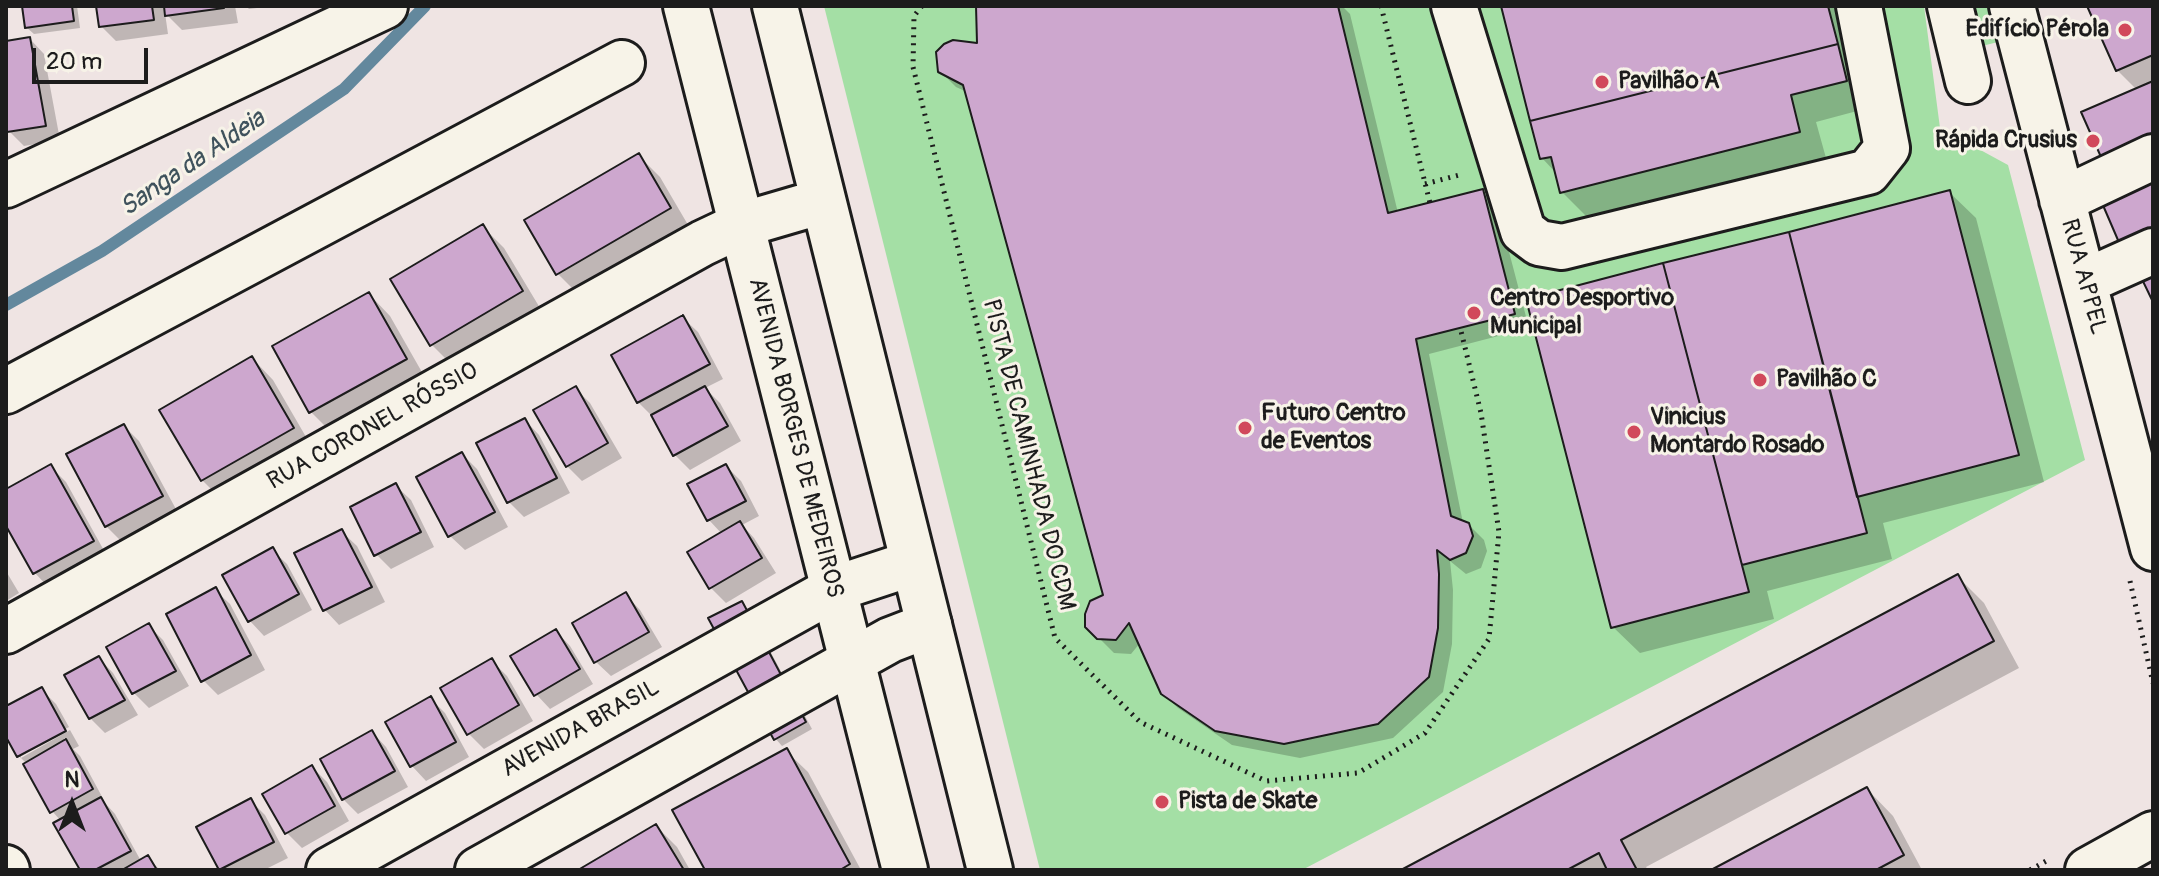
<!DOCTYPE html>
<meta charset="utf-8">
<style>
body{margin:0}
#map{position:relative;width:2159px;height:876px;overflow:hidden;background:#efe4e3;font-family:Pangolin,sans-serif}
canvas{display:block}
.frame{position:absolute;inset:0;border:8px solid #1c1c1c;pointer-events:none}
.north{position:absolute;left:32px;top:764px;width:80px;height:80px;-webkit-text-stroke:6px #f7f3e8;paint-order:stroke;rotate:0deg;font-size:22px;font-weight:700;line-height:32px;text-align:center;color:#1c1c1c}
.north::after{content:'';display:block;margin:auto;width:28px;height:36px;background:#1c1c1c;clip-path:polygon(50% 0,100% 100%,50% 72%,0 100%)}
.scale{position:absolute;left:32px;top:48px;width:116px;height:36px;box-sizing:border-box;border:4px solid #1c1c1c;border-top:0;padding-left:10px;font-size:24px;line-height:28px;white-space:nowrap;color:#1c1c1c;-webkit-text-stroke:6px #f7f3e8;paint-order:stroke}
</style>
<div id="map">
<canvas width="2159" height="876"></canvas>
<div class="frame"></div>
<div class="north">N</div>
<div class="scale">20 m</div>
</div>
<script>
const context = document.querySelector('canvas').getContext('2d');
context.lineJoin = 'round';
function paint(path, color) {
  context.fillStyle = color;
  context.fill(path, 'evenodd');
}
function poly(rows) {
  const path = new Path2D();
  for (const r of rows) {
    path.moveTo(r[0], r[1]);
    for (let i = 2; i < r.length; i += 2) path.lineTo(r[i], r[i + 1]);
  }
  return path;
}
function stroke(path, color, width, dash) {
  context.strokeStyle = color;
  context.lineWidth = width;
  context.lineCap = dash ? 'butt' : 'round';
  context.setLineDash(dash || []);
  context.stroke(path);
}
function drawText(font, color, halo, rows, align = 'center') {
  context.font = font + ' Pangolin,sans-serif';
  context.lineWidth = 6;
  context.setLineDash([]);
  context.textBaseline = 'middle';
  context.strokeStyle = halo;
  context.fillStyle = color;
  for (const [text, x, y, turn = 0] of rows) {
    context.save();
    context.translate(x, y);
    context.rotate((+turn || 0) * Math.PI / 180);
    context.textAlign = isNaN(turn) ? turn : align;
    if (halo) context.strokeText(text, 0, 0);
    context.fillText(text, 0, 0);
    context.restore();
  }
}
const green = poly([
 [824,6,1924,6,1940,128,2008,165,2085,460,1302,870,1040,870],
 [1966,6,1994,6,2002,41,1974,48]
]);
const shadow = poly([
 [24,6,77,6,80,28,34,34,26,27],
 [98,6,235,6,238,23,182,30,165,13,168,34,116,41,101,26],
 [246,6,273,6,249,9],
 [978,6,1342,6,1350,14,1398,213,1482,191,1497,206,1529,328,1429,354,1463,523,1468,524,1484,540,1487,551,1481,568,1466,574,1450,561,1453,590,1452,644,1443,692,1393,738,1300,758,1232,745,1178,708,1162,693,1140,643,1131,654,1114,653,1087,626,1105,596,967,92,956,87,940,71,980,45],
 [1504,6,1847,6,1872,107,1816,122,1826,158,1588,218,1562,192,1557,174,1542,158],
 [2089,6,2153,6,2153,175,2137,90,2117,70],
 [30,39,44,54,60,140,24,146,9,131,6,115,6,43],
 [639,156,660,177,691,230,579,295,558,274],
 [1949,192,1976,218,2044,482,1883,523,1892,559,1767,591,1774,619,1640,653,1613,627,1529,300],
 [483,227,504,248,543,313,453,366,432,345,393,280],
 [369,294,390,316,427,381,332,433,311,412],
 [683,318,698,332,723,379,705,388,720,403,741,441,690,470,675,455,653,417,638,402],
 [252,358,273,380,313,449,223,501,202,480],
 [575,388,590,403,622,458,582,481,567,466],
 [525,420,539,435,570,493,524,517,509,502,479,444],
 [124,426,139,441,177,511,121,541,106,526],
 [462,454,477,469,508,527,465,550,450,536],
 [726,466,741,481,759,516,742,525,754,538,776,573,726,603,711,588,690,553,722,534,709,520,690,485],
 [51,467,66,482,107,556,49,588,35,573,6,522,6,492],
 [396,486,411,500,434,547,391,569,376,554],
 [342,532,357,546,385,602,339,625,325,610],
 [272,550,287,564,312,610,264,636,250,621],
 [6,571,19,593,6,601],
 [1958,577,1984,603,2019,668,1646,867,1648,870,1406,870],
 [215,590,230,604,265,670,218,695,203,680],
 [626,595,640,610,662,647,611,676,596,662],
 [741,603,748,610,812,729,782,746,775,738],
 [148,625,163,640,189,686,149,708,134,693,109,647],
 [556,631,570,646,593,684,550,709,536,694],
 [99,658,113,673,138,715,105,733,90,718],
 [492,661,507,676,533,721,484,749,469,734,443,689],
 [41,689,56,704,69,727,21,753,21,758,70,730,79,746,73,749,80,756,106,804,115,814,141,861,147,857,160,870,82,870,61,821,52,811,27,764,19,756,6,733,6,708],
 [430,698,445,713,469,757,426,781,412,766,387,722],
 [372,732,386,747,408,787,358,814,343,799],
 [786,751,808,772,861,870,707,870],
 [312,767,327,782,349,821,302,848,287,833],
 [1867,789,1893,816,1922,870,1715,870],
 [250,800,265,815,288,858,264,870,222,870,199,828],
 [656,826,677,847,690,870,582,870]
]);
const stream = poly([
 [6,305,102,251,344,89,425,6]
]);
const building = poly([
 [22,6,72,6,74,21,25,28,22,6],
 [96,6,152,6,154,20,99,27,96,6],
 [164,6,223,6,224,8,165,16,164,6],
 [976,6,1338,6,1388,213,1483,189,1515,314,1416,339,1451,516,1469,523,1473,536,1466,553,1450,560,1437,550,1439,574,1438,628,1429,677,1378,724,1284,744,1215,731,1161,694,1129,623,1116,640,1097,639,1085,627,1085,614,1090,601,1103,595,963,85,938,72,936,52,944,44,953,40,977,43,976,6],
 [1501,6,1828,6,1838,44,1530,121,1501,6],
 [2087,6,2153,6,2153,55,2116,71,2087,6],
 [30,37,46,126,7,132,6,41,30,37],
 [1838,44,1847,81,1791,95,1800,132,1560,193,1551,157,1540,159,1530,121,1838,44],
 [2153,81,2153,145,2105,166,2081,112,2153,81],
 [639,153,671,208,556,275,524,220,639,153],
 [2153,181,2153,242,2124,254,2102,203,2153,181],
 [1950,190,2019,455,1857,497,1789,232,1950,190],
 [483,224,523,291,430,346,390,279,483,224],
 [1789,232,1867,533,1742,565,1663,263,1789,232],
 [1663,263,1749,592,1611,628,1526,299,1663,263],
 [2153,264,2153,302,2138,271,2153,264],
 [369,292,407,359,309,413,272,346,369,292],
 [683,315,710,364,637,403,611,355,683,315],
 [252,356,294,428,201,481,159,410,252,356],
 [576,386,608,443,566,467,533,410,576,386],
 [705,386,728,426,673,456,651,415,705,386],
 [525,418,557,478,507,503,476,443,525,418],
 [124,424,163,496,105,527,66,454,124,424],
 [462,452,495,512,448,537,416,477,462,452],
 [51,464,94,541,33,574,6,526,6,489,51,464],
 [726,464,746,501,707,521,687,484,726,464],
 [396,483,421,532,374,556,350,507,396,483],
 [740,521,762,558,709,589,687,552,740,521],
 [342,529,372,587,323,611,294,553,342,529],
 [273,547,299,594,248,622,222,575,273,547],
 [1958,574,1994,641,1621,840,1637,870,1607,870,1599,853,1567,870,1401,870,1958,574],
 [216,587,251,655,201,682,166,614,216,587],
 [626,592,649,632,594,663,572,623,626,592],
 [742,601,806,722,774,740,708,618,742,601],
 [149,623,176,671,132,694,106,647,149,623],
 [556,629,580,669,534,696,510,656,556,629],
 [99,656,125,700,89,719,64,675,99,656],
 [492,658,519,705,467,735,440,688,492,658],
 [42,687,66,731,17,757,6,737,6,706,42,687],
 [431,696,456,742,410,767,385,722,431,696],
 [372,730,395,771,342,800,320,759,372,730],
 [66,739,93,789,50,813,23,764,66,739],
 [787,748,850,864,840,870,705,870,672,810,787,748],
 [312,765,335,806,285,834,262,794,312,765],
 [1867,787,1904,855,1876,870,1711,870,1867,787],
 [101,797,131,851,95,870,80,870,53,823,101,797],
 [251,798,274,842,219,870,196,827,251,798],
 [656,824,684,870,578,870,656,824],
 [148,855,157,870,122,870,148,855]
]);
const path = poly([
 [922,6,914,16,913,67,1055,638,1140,722,1266,781,1358,773,1425,733,1489,639,1499,532,1481,413,1460,327],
 [1381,6,1430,203],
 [1425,184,1463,174],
 [2130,581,2153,683],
 [2030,870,2048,860]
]);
const minor = poly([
 [1454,6,1523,231,1539,243,1562,247,1868,172,1887,148,1859,6],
 [1950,6,1968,81],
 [2012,6,2153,548],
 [6,185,385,6],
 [2062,200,2153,157],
 [2084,282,2153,251],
 [6,391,622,63],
 [6,631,703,243,741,225],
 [6,868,7,870],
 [329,870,834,589,913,563],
 [478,870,890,640,929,625]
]);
const major = poly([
 [686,6,905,870],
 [775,6,990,870],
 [741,225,823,201],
 [2088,870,2153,834]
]);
const markers = [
 [2125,30,8,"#d1495b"],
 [1602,82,8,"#d1495b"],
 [2093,141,8,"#d1495b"],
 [1474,313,8,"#d1495b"],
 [1760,380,8,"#d1495b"],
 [1245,428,8,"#d1495b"],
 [1634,432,8,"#d1495b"],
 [1162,802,8,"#d1495b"]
];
const poiNames = [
 ["Edifício Pérola",2109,30,"right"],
 ["Pavilhão A",1618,82],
 ["Rápida Crusius",2077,141,"right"],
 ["Centro Desportivo",1490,299],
 ["Municipal",1490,327],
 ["Pavilhão C",1776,380],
 ["Futuro Centro",1261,414],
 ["de Eventos",1261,442],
 ["Vinicius",1650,418],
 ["Montardo Rosado",1650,446],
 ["Pista de Skate",1178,802]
];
const streetNames = [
 ["RUA APPEL",2083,277,75],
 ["RUA CORONEL RÓSSIO",373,427,-29],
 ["AVENIDA BORGES DE MEDEIROS",795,438,76],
 ["PISTA DE CAMINHADA DO CDM",1028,455,76],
 ["AVENIDA BRASIL",581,729,-29]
];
const waterNames = [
 ["Sanga da Aldeia",193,164,-34]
];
paint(green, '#a4dfa5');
paint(shadow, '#0003');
stroke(stream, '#63889d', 12);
paint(building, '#cda7ce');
stroke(building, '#1c1c1c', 2);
stroke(minor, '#1c1c1c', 50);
stroke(major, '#1c1c1c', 50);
stroke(path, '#1c1c1c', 5, [2, 6]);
stroke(minor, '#f7f3e8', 44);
stroke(major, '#f7f3e8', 44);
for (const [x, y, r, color] of markers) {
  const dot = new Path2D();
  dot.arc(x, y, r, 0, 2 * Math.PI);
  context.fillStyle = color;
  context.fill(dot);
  stroke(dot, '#f7f3e8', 3);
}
drawText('bold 24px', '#1c1c1c', '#f7f3e8', poiNames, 'left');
drawText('24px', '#1c1c1c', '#f7f3e8', streetNames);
drawText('italic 26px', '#3f525c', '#f7f3e8', waterNames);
</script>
